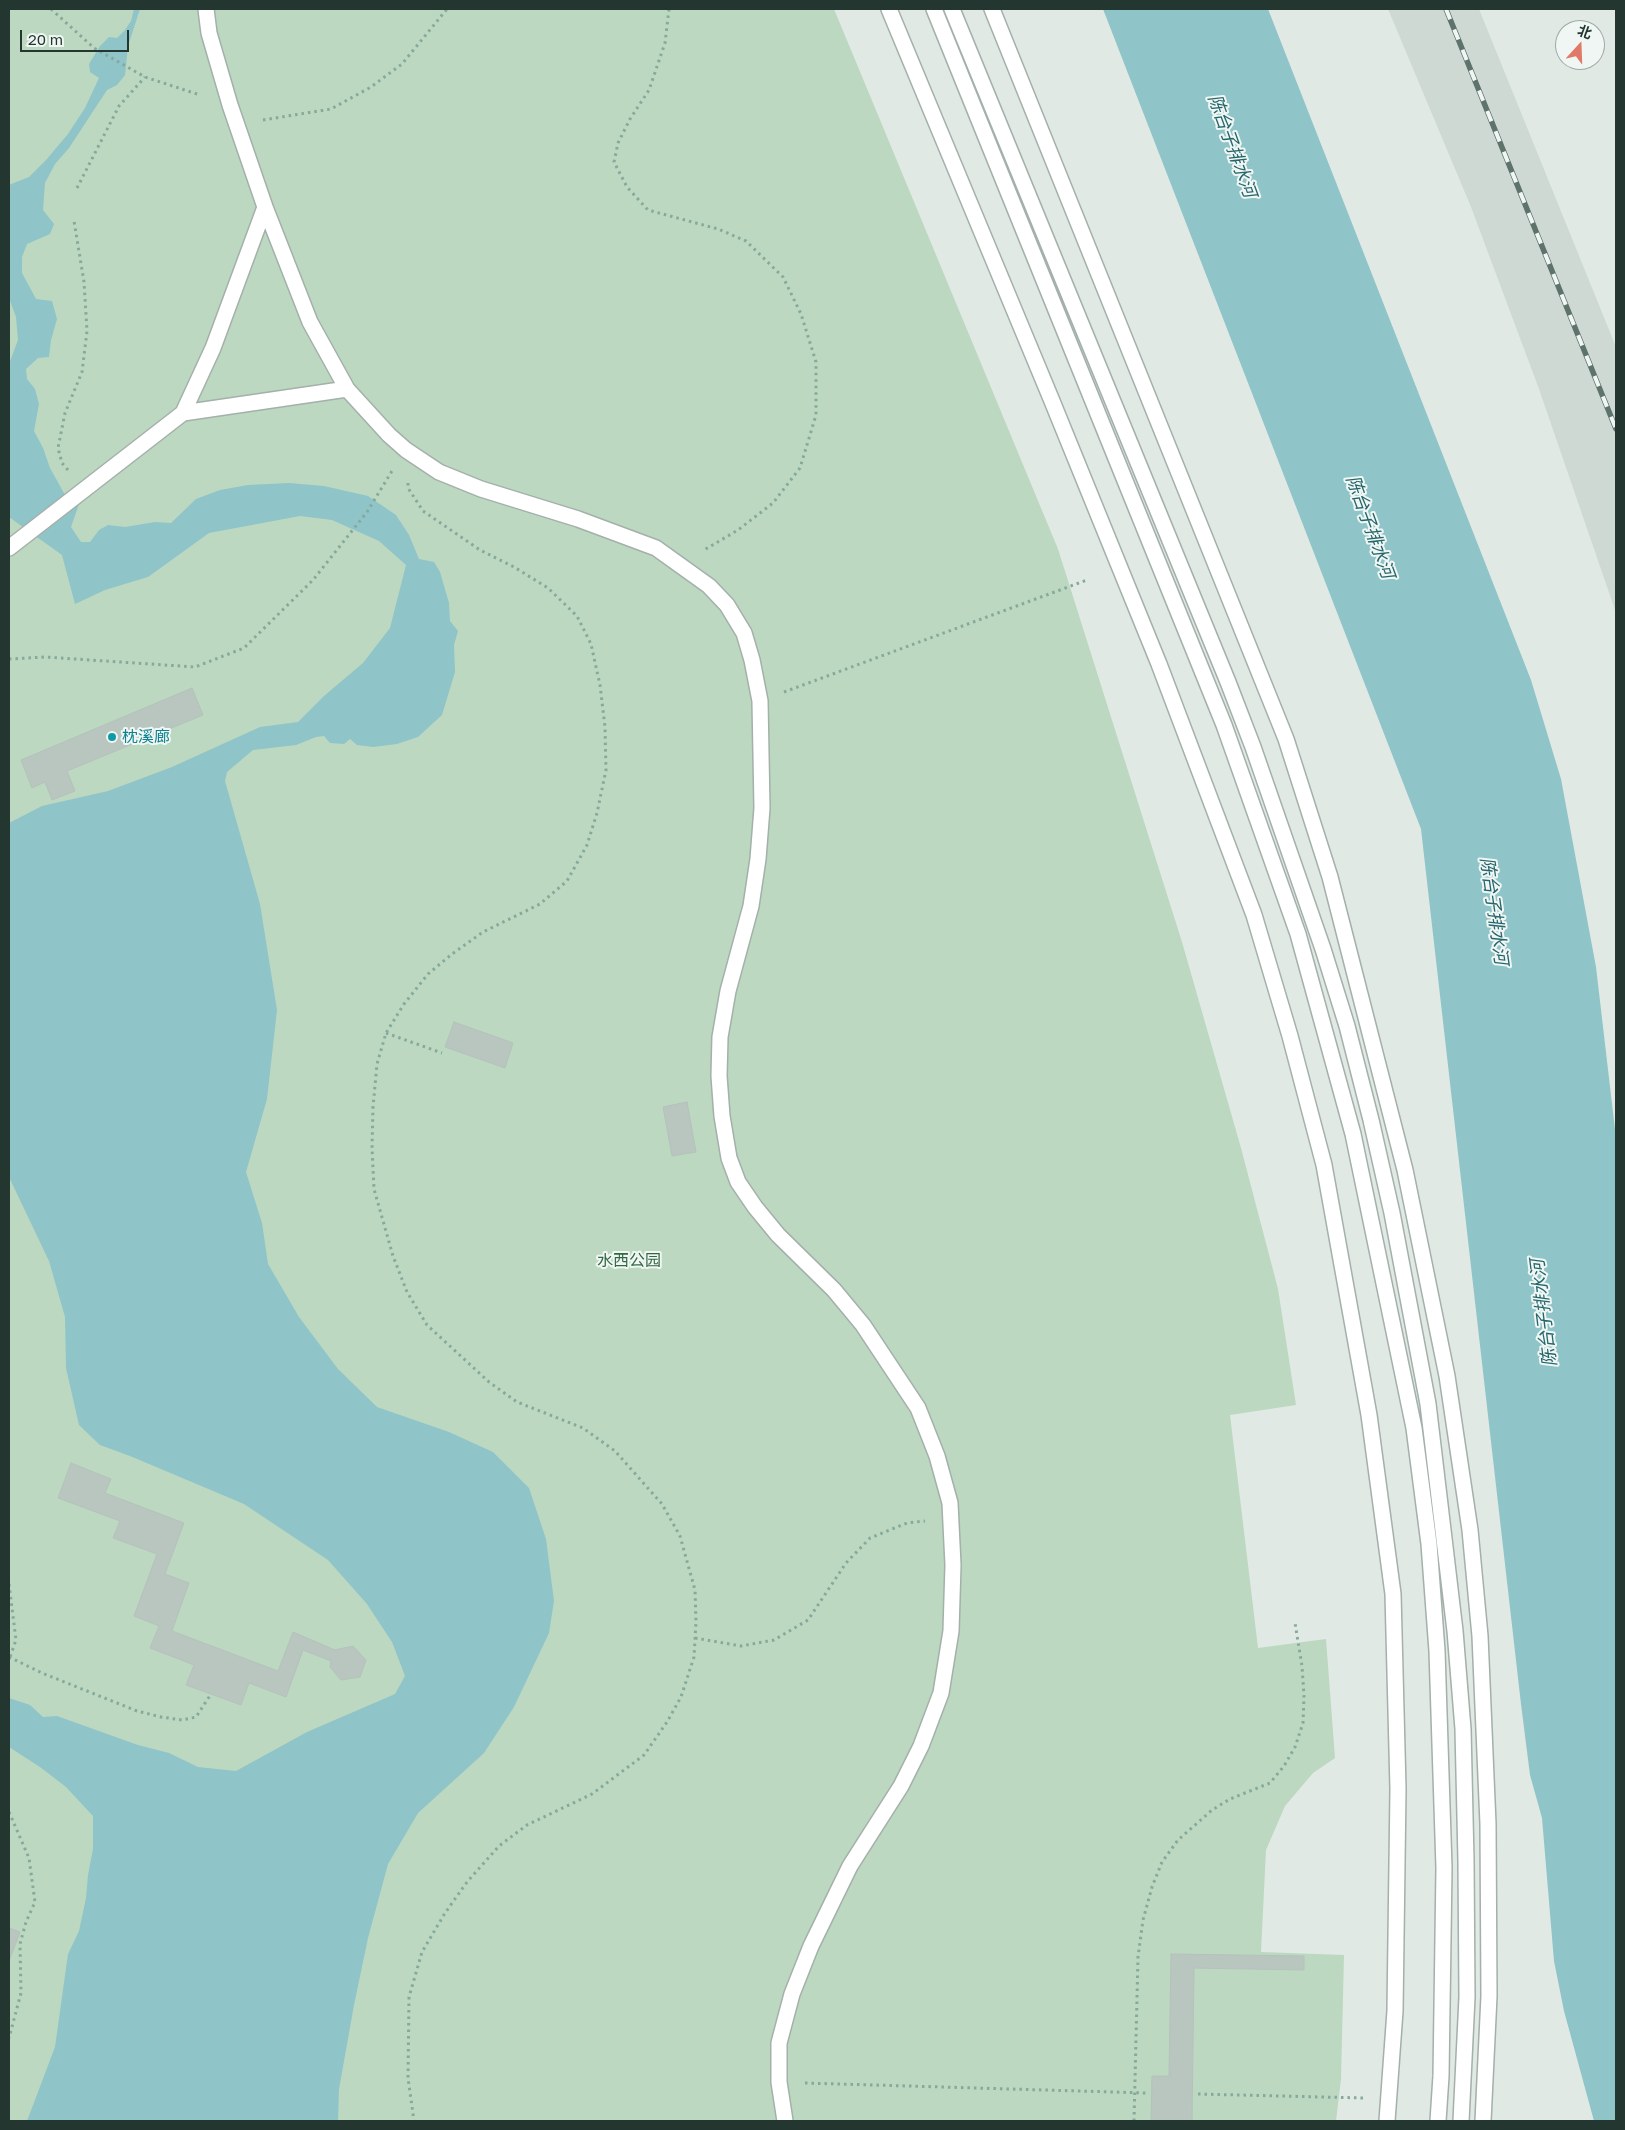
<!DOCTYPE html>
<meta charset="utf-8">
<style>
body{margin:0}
#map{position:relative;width:1625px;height:2130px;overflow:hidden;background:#e0e9e4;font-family:"Golos Text","Noto Sans SC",sans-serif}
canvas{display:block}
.frame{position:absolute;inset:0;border:10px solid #233730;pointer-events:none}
.north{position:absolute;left:1555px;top:20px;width:50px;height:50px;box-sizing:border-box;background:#f0f6f3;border:1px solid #9eaaa5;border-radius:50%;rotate:20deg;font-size:14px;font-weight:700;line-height:20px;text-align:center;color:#233730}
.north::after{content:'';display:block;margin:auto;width:18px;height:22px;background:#e07a67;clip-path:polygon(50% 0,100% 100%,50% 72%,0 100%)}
.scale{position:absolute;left:20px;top:30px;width:109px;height:22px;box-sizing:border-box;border:2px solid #233730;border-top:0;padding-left:6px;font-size:15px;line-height:18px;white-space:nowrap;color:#233730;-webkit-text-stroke:4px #f0f6f3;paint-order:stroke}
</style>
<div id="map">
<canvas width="1625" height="2130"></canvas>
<div class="frame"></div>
<div class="north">北</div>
<div class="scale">20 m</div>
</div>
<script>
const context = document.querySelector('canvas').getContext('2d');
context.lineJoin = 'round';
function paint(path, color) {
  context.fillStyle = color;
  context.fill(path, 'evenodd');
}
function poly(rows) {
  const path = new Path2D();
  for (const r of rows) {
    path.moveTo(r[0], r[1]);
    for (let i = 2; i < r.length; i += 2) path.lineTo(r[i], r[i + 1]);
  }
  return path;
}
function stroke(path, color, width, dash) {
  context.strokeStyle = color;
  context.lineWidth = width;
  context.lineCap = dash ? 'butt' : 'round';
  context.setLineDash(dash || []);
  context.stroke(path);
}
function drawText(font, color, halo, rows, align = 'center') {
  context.font = font + ' "Golos Text","Noto Sans SC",sans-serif';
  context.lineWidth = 4;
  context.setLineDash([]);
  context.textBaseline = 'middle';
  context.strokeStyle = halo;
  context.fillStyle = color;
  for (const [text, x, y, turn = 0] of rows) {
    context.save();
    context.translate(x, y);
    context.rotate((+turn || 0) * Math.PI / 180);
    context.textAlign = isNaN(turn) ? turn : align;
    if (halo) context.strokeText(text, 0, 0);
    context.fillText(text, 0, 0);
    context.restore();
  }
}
const built = poly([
 [1388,9,1479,9,1616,347,1616,613,1539,389,1471,207]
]);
const green = poly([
 [9,9,834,9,1058,549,1182,942,1241,1148,1278,1289,1296,1405,1230,1415,1258,1648,1326,1639,1335,1758,1313,1773,1285,1806,1266,1850,1261,1952,1344,1955,1341,2079,1336,2121,9,2121]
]);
const water = poly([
 [134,9,140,9,128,46,125,75,117,85,107,90,69,148,55,164,45,183,43,210,54,224,50,234,27,244,22,257,22,273,36,299,52,301,57,319,51,340,49,357,38,358,26,369,27,379,35,389,39,404,34,431,43,448,50,468,65,495,79,504,71,527,81,542,90,542,99,530,108,525,125,527,155,522,171,523,196,499,220,490,248,485,289,483,324,486,368,496,396,515,409,535,419,559,434,562,440,572,449,603,450,621,458,631,454,645,455,672,442,715,432,724,418,737,397,744,373,747,357,745,350,739,344,744,330,743,324,736,316,737,296,745,253,750,227,772,225,781,260,904,277,1010,267,1099,246,1172,262,1223,268,1264,299,1317,338,1369,377,1407,449,1432,493,1452,529,1488,546,1539,554,1601,549,1633,514,1707,484,1753,418,1813,388,1864,368,1938,354,2005,339,2089,338,2121,27,2121,55,2047,68,1954,79,1931,86,1898,88,1875,93,1849,93,1816,66,1787,40,1767,9,1747,9,1698,30,1705,43,1717,57,1716,138,1745,169,1753,198,1767,236,1771,307,1732,395,1694,405,1676,392,1642,367,1604,328,1560,244,1504,130,1456,100,1445,79,1425,66,1368,65,1317,49,1261,9,1177,9,823,42,806,108,791,172,767,260,727,298,722,324,696,363,663,390,628,406,565,379,541,332,520,300,516,209,533,148,577,105,590,75,604,62,555,9,517,9,364,18,340,16,317,9,298,9,185,29,177,46,160,68,134,85,108,99,78,90,72,89,64,100,46,109,37,117,38,125,30,131,21],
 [1103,9,1268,9,1531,680,1561,779,1596,967,1616,1138,1616,2121,1594,2121,1564,2011,1554,1961,1542,1818,1530,1775,1521,1704,1421,829]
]);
const building = poly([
 [192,688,203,715,67,771,75,791,52,800,45,782,32,788,21,760,192,688],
 [454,1022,513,1043,505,1068,445,1047,454,1022],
 [687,1102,696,1152,672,1156,663,1107,687,1102],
 [71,1463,111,1479,105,1493,184,1523,165,1574,189,1583,172,1631,278,1671,293,1632,335,1650,353,1646,366,1660,360,1677,341,1680,330,1667,331,1661,303,1650,286,1697,249,1683,241,1705,186,1685,194,1665,150,1648,159,1626,134,1616,157,1554,113,1538,120,1521,58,1498,71,1463],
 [9,1928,20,1932,9,1961,9,1928],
 [1171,1954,1304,1956,1304,1970,1194,1968,1192,2121,1151,2121,1152,2076,1169,2076,1171,1954]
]);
const path = poly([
 [51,9,94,48,145,77,200,95],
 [669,9,665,43,649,90,630,119,618,143,614,162,627,187,648,210,718,229,746,241,783,277,801,314,816,362,816,415,800,468,773,503,738,530,704,550],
 [263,120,331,109,371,87,402,64,447,9],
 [77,188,119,106,145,77],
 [68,470,62,463,58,448,65,413,82,372,87,331,84,282,74,221],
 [408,483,408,488,423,511,480,550,514,567,548,588,577,616,591,644,600,685,605,727,606,770,597,813,587,845,567,881,540,904,483,932,452,954,428,974,404,1004,386,1033,377,1064,373,1107,372,1148,374,1189,393,1256,407,1292,427,1325,489,1382,517,1402,583,1428,615,1451,662,1504,680,1536,695,1590,696,1622,694,1657,681,1697,667,1722,644,1755,592,1794,527,1825,499,1846,467,1882,445,1913,422,1952,409,1997,408,2078,414,2121],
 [9,659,45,657,195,667,244,648,313,580,367,512,392,471],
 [784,692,1087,580],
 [386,1033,442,1053],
 [9,1584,16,1640,10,1657],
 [695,1638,741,1646,774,1640,808,1620,846,1563,870,1538,907,1523,925,1521],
 [9,1657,42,1673,137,1711,161,1717,182,1720,196,1717,211,1694],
 [9,1812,29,1858,35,1902,26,1922,20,1944,21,1993,9,2038],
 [805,2083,1147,2093],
 [1198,2094,1363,2098],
 [1134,2121,1138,1957,1143,1920,1152,1887,1162,1862,1178,1840,1212,1810,1230,1799,1270,1783,1284,1766,1295,1747,1303,1723,1304,1696,1302,1666,1295,1623]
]);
const service = poly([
 [206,9,209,33,230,105,265,207,310,322,347,389,389,435,406,450,439,472,481,489,578,519,656,548,709,586,727,605,744,633,752,660,760,701,762,808,758,859,751,906,728,991,720,1037,719,1076,722,1116,729,1158,738,1182,755,1207,778,1235,834,1290,863,1325,918,1408,937,1456,950,1503,953,1565,951,1631,941,1693,921,1746,901,1786,850,1866,811,1946,792,1994,779,2043,779,2082,785,2121],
 [183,413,347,389],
 [9,548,183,413,213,348,265,207]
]);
const tertiary = poly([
 [889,9,1052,401,1159,664,1254,915,1290,1036,1324,1165,1369,1415,1393,1594,1398,1789,1395,2011,1387,2121],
 [934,9,1224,725,1298,934,1353,1134,1414,1428,1429,1544,1437,1651,1444,1868,1441,2076,1438,2121],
 [952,9,1228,682,1253,747,1323,949,1347,1026,1371,1120,1392,1213,1428,1404,1455,1631,1463,1729,1466,1861,1467,1997,1461,2121],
 [992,9,1286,739,1330,877,1405,1170,1447,1376,1470,1530,1480,1636,1488,1824,1489,1996,1483,2121]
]);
const rail = poly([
 [1446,9,1616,429]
]);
const markers = [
 [112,737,5,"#0f9aa8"]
];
const cultureNames = [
 ["枕溪廊",122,737]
];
const parkNames = [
 ["水西公园",629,1261]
];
const waterNames = [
 ["陈台子排水河",1232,146,70],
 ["陈台子排水河",1370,527,70],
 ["陈台子排水河",1494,911,82],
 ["陈台子排水河",1544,1313,-97]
];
paint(built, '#cfd9d3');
paint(green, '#bcd8c1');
paint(water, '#8fc4c8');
paint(building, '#b9c6c0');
stroke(building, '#b4c2bb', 1);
stroke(service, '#a4b0aa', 18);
stroke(tertiary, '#a4b0aa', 18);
stroke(path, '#85a99a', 3, [2.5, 4]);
stroke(service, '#fff', 15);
stroke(tertiary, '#fff', 15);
stroke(rail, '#5d736b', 5.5);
stroke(rail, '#f0f6f3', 4, [11]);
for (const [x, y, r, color] of markers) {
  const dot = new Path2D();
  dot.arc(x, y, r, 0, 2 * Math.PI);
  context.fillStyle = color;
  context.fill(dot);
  stroke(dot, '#f0f6f3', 2);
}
drawText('16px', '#0d838f', '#f0f6f3', cultureNames, 'left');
drawText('16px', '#326943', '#f0f6f3', parkNames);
drawText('italic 18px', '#25666c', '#f0f6f3', waterNames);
</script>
